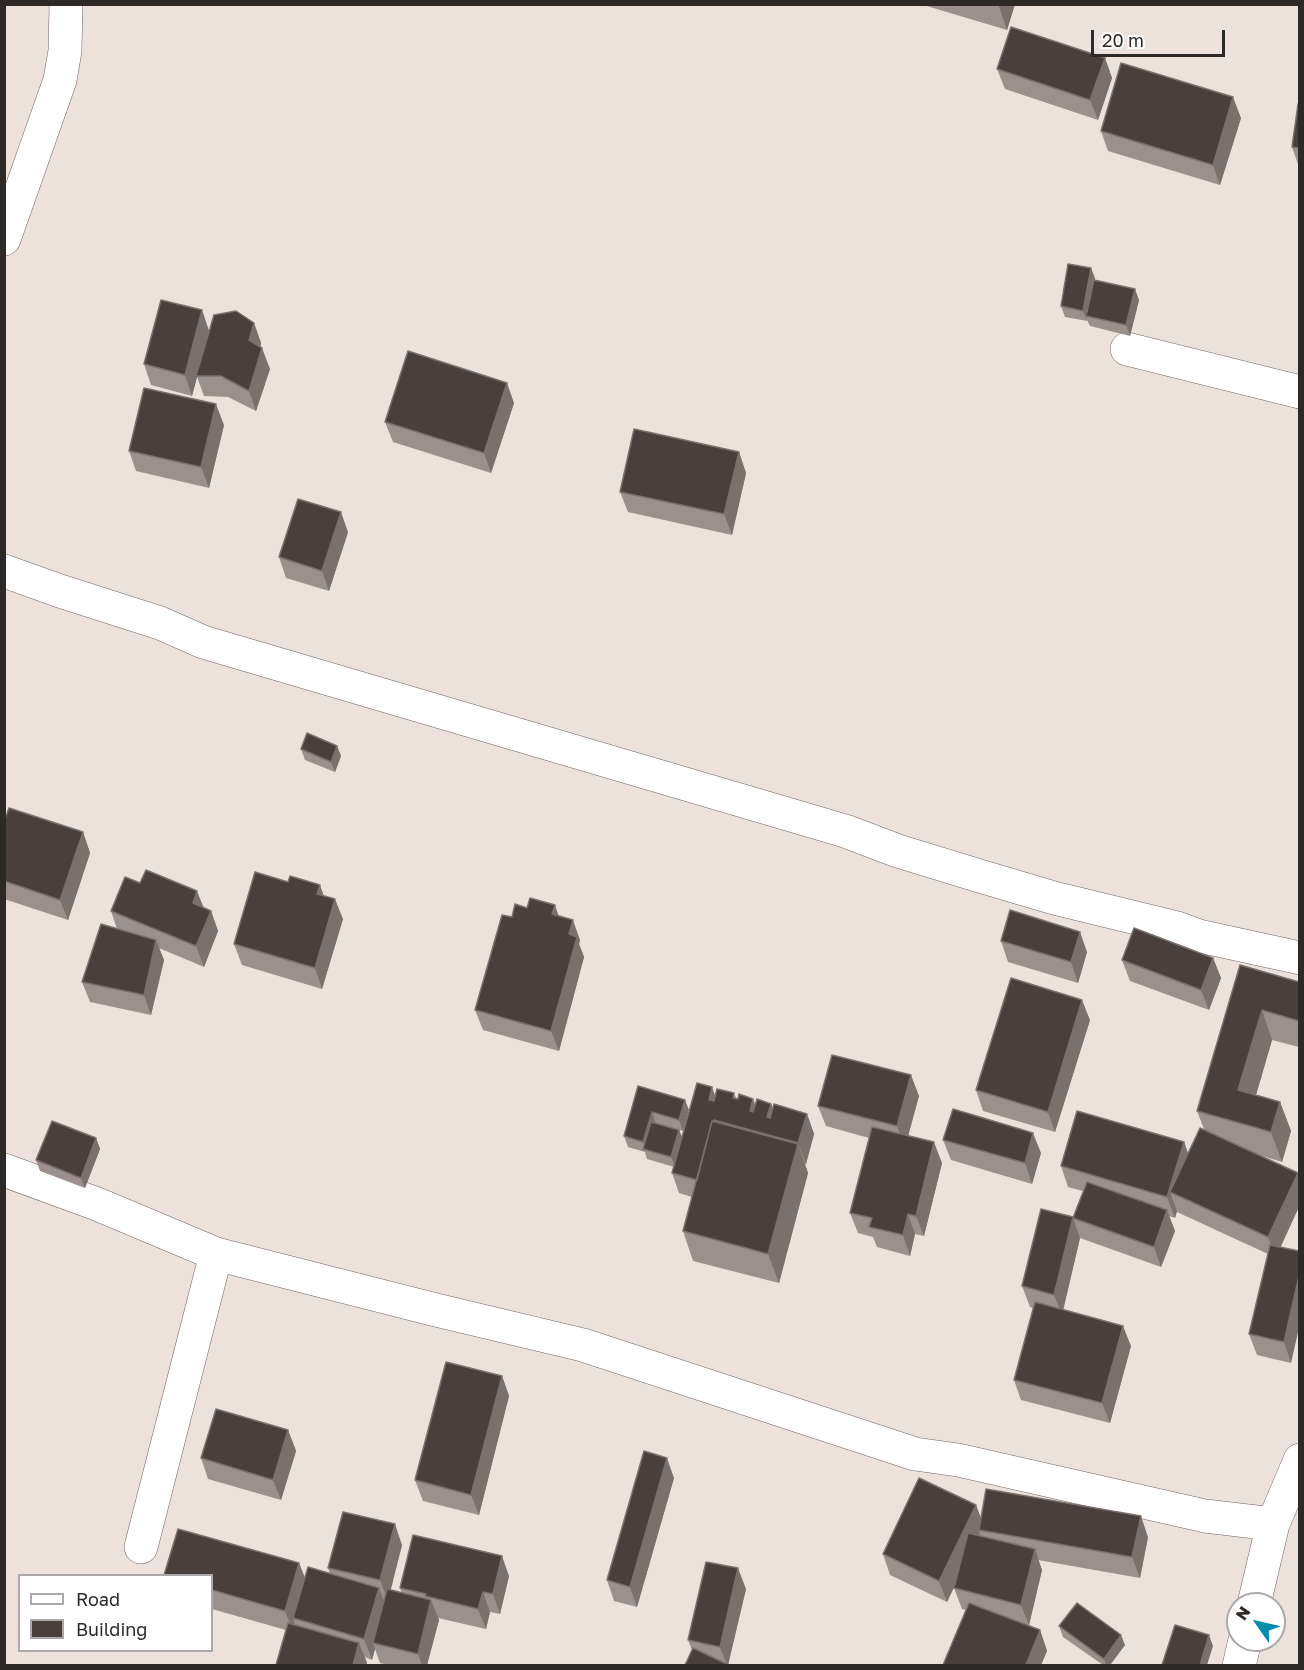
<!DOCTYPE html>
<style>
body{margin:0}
#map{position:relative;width:1304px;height:1670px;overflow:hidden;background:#ede1dc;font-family:"Golos Text",sans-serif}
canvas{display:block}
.frame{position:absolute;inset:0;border:6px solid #2d2927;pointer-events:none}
.legend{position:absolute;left:18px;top:1574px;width:195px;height:78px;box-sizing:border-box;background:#fff;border:2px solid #aba9a9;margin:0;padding:8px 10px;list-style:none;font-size:18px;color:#2d2927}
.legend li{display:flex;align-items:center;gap:12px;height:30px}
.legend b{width:30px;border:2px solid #aba9a9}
.north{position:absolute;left:1226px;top:1592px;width:60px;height:60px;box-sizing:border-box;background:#fff;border:2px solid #aba9a9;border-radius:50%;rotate:304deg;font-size:16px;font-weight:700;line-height:24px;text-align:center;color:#2d2927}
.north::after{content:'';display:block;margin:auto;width:21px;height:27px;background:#038cab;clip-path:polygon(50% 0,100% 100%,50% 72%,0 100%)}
.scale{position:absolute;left:1091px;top:30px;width:134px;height:27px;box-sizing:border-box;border:3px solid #2d2927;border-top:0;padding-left:8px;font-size:18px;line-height:21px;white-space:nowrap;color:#2d2927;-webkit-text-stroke:4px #fff;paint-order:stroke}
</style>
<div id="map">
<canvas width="1304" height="1670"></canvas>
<div class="frame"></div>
<ul class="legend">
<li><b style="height:8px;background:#fff"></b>Road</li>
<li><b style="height:16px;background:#493f3c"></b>Building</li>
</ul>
<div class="north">N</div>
<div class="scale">20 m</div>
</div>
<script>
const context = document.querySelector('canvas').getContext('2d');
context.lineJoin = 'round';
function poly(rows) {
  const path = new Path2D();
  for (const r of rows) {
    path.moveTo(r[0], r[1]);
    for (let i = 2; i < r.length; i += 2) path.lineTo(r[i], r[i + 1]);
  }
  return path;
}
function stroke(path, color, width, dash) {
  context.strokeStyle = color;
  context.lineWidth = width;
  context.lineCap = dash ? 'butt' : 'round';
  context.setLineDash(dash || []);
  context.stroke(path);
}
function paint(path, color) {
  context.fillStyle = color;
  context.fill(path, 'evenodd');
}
const street = poly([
 [4,239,60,80,65,51,66,4],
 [1127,349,1300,392],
 [4,571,60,591,160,623,203,642,845,831,898,851,983,877,1054,898,1177,928,1199,936,1300,958],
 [4,1170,97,1204,216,1254,436,1310,583,1345,915,1454,958,1460,1205,1516,1273,1524,1300,1460],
 [141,1547,216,1254],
 [1254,1604,1273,1524],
 [1239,1666,1245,1640]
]);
const wall = poly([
 [920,4,1015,4,1007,30],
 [1105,58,1112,78,1098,120,1005,89,997,69],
 [1299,105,1299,167,1292,147],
 [1241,118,1220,185,1108,151,1101,131],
 [1091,268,1094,280,1139,300,1130,336,1090,326,1087,320,1087,321,1065,317,1061,306],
 [202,310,209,331,203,352,254,323,261,343,260,347,270,369,256,411,228,397,204,396,197,377,192,396,151,385,144,364],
 [514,403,491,473,393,442,385,422],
 [224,425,209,488,136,471,129,451],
 [739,452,746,473,732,535,628,512,620,492],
 [348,532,329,591,286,578,279,557],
 [337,746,341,756,335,772,305,760,301,749],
 [4,822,83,832,90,853,68,920,4,899],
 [288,882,324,895,343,919,322,989,242,965,234,944],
 [140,883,211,911,218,931,204,967,159,948,164,960,151,1015,90,1002,82,982,117,929,111,911],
 [559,916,580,940,579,944,584,957,559,1051,483,1030,475,1010,512,917],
 [1001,941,1087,952,1078,983,1008,962],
 [1213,958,1221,978,1209,1010,1130,981,1122,960],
 [1240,965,1299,982,1299,1047,1272,1040,1256,1095,1280,1102,1291,1131,1282,1162,1259,1155,1281,1247,1291,1363,1257,1355,1249,1334,1268,1254,1177,1212,1177,1211,1175,1218,1169,1216,1175,1231,1161,1267,1080,1238,1063,1310,1131,1346,1110,1423,1021,1400,1014,1380,1033,1308,1030,1307,1022,1286,1073,1217,1083,1191,1068,1187,1061,1166,1184,1142,1188,1153,1204,1129,1197,1111],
 [1090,1020,1055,1132,983,1111,976,1090],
 [638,1086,685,1100,683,1131,656,1123,679,1130,682,1137,715,1096,734,1093,736,1098,755,1105,771,1104,773,1109,807,1114,814,1134,806,1164,805,1164,808,1173,779,1283,693,1261,683,1231,692,1197,679,1193,672,1173,674,1167,647,1159,645,1152,628,1147,624,1136],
 [919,1096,908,1136,942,1163,924,1236,915,1234,910,1256,877,1247,873,1237,858,1233,850,1213,869,1138,826,1126,818,1106],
 [96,1138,100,1149,85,1188,40,1171,36,1160],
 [943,1140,1041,1153,1032,1184,951,1160],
 [502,1376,509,1396,479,1515,423,1501,415,1480],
 [288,1430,296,1451,281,1500,208,1479,201,1458],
 [674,1478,637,1607,614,1601,607,1580],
 [976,1505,981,1519,1148,1537,1140,1578,1038,1560,1042,1570,1029,1625,1040,1630,1047,1651,1041,1665,943,1665,966,1610,962,1609,954,1588,955,1585,947,1602,890,1575,883,1554],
 [402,1545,390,1590,402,1593,400,1588,509,1576,500,1614,490,1612,486,1629,438,1618,439,1620,427,1665,389,1665,380,1663,375,1649,372,1660,365,1657,367,1663,366,1665,276,1665,286,1630,212,1609,212,1575,299,1563,305,1578,330,1574,328,1568],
 [746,1589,728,1665,692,1650,688,1640],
 [1059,1626,1125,1645,1110,1665,1103,1665,1063,1637]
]);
const shadedWall = poly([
 [998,4,1015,4,1007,30],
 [1105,58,1112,78,1098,120,1090,100],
 [1233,97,1241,118,1220,185,1213,165],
 [1091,268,1095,278,1088,316,1086,316,1087,321,1083,311],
 [1135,289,1139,300,1130,336,1126,325],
 [202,310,209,331,192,396,185,375],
 [254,323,261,343,257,360,249,340],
 [262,348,270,369,256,411,249,391],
 [507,383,514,403,491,473,484,453],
 [216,404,224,425,209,488,201,467],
 [739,452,746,473,732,535,724,514],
 [341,512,348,532,329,591,322,571],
 [337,746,341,756,335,772,331,762],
 [83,832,90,853,68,920,60,900],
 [320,885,327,905,317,894],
 [197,891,205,911,193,903],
 [335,899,343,919,322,989,315,968],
 [555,905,562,926,552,914],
 [211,911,218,931,204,967,196,946],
 [573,920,580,940,579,944,584,957,559,1051,551,1031,569,934],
 [1080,932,1087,952,1078,983,1071,962],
 [156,940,164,960,151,1015,144,995],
 [1213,958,1221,978,1209,1010,1201,990],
 [1082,1000,1090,1020,1055,1132,1048,1112],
 [1262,1010,1272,1040,1249,1119,1238,1090],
 [911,1075,919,1096,905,1147,897,1126],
 [712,1087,719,1107,709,1100],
 [753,1099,761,1119,750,1111],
 [685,1100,689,1110,683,1131,679,1120],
 [1280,1102,1291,1131,1282,1162,1271,1132],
 [771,1104,778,1124,775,1137,767,1117],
 [652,1112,656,1123,646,1149,643,1142],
 [807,1114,814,1134,806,1164,798,1143],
 [679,1130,683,1140,675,1167,671,1157],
 [1033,1133,1041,1153,1032,1184,1025,1163],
 [96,1138,100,1149,85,1188,81,1178],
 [934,1142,942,1163,924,1236,916,1216],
 [1184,1142,1191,1162,1170,1192,1177,1211,1175,1218,1167,1197],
 [798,1144,808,1173,779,1283,768,1254],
 [1298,1173,1299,1177,1299,1207,1276,1257,1268,1237],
 [1167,1210,1175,1231,1161,1267,1154,1247],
 [908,1214,915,1234,910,1256,903,1235],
 [1073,1218,1080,1238,1062,1315,1054,1295],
 [1299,1276,1299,1328,1291,1363,1284,1342],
 [1123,1326,1131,1346,1110,1423,1102,1403],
 [502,1376,509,1396,479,1515,471,1495],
 [288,1430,296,1451,281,1500,273,1480],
 [667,1458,674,1478,637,1607,630,1587],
 [976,1505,984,1526,979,1530,980,1533,947,1602,939,1581],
 [1141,1516,1148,1537,1140,1578,1132,1557],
 [395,1524,402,1545,388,1601,380,1580],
 [1035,1549,1042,1570,1029,1625,1021,1605],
 [502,1556,509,1576,500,1614,493,1594],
 [299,1563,307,1583,293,1618,295,1624,293,1632,285,1611],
 [738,1568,746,1589,728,1665,727,1665,720,1647],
 [379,1588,387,1608,373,1643,375,1649,372,1660,364,1639],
 [483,1592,490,1612,486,1629,478,1609],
 [431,1600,439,1620,427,1665,422,1665,418,1654],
 [1040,1630,1047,1651,1041,1665,1026,1665],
 [1121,1635,1125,1645,1110,1665,1106,1665,1104,1659],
 [1209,1635,1213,1646,1207,1665,1200,1665],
 [359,1643,367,1663,366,1665,353,1665]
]);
const building = poly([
 [1011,27,1105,58,1090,100,997,69,1011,27],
 [1121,63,1233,97,1213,165,1101,131,1121,63],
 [1298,104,1299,105,1299,148,1292,147,1298,104],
 [1068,264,1091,268,1083,311,1061,306,1068,264],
 [1094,280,1135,289,1126,325,1086,316,1094,280],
 [161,300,202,310,185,375,144,364,161,300],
 [236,311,254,323,249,340,262,348,249,391,221,376,196,376,214,315,236,311],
 [408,351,507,383,484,453,385,422,408,351],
 [144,388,216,404,201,467,129,451,144,388],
 [634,429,739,452,724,514,620,492,634,429],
 [298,499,341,512,322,571,279,557,298,499],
 [307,733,337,746,331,762,301,749,307,733],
 [9,808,83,832,60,900,4,881,4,822,9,808],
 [146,870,197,891,193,903,211,911,196,946,111,911,125,877,140,883,146,870],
 [255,872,288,882,290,876,320,885,317,894,335,899,315,968,234,944,255,872],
 [530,898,555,905,552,914,573,920,569,934,577,937,551,1031,475,1010,502,915,512,917,515,904,527,908,530,898],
 [1010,910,1080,932,1071,962,1001,941,1010,910],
 [101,924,156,940,144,995,82,982,101,924],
 [1134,928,1213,958,1201,990,1122,960,1134,928],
 [1240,965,1299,982,1299,1021,1262,1010,1238,1090,1280,1102,1271,1132,1197,1111,1240,965],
 [1011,978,1082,1000,1048,1112,976,1090,1011,978],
 [832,1055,911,1075,897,1126,818,1106,832,1055],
 [697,1083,712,1087,709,1100,714,1101,717,1089,734,1093,733,1098,738,1099,739,1094,753,1099,750,1111,753,1112,757,1099,771,1104,767,1117,770,1118,774,1104,807,1114,798,1143,714,1120,714,1122,712,1121,697,1180,672,1173,697,1083],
 [638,1086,685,1100,679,1120,652,1112,643,1142,624,1136,638,1086],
 [953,1109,1033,1133,1025,1163,943,1140,953,1109],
 [1077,1111,1184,1142,1167,1197,1061,1166,1077,1111],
 [52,1121,96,1138,81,1178,36,1160,52,1121],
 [712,1121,798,1144,768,1254,683,1231,712,1121],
 [651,1122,679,1130,671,1157,643,1149,651,1122],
 [872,1127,934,1142,916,1216,908,1214,903,1235,869,1227,872,1218,850,1213,872,1127],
 [1200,1128,1298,1173,1268,1237,1170,1192,1200,1128],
 [1087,1182,1167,1210,1154,1247,1073,1218,1087,1182],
 [1041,1209,1073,1217,1054,1295,1022,1286,1041,1209],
 [1270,1245,1299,1251,1299,1276,1284,1342,1249,1334,1270,1245],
 [1035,1302,1123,1326,1102,1403,1014,1380,1035,1302],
 [446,1362,502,1376,471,1495,415,1480,446,1362],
 [216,1409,288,1430,273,1480,201,1458,216,1409],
 [644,1451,667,1458,630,1587,607,1580,644,1451],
 [919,1478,976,1505,939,1581,883,1554,919,1478],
 [986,1489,1141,1516,1132,1557,979,1530,986,1489],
 [343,1512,395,1524,380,1580,328,1568,343,1512],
 [178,1529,299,1563,285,1611,212,1590,212,1575,164,1575,178,1529],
 [968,1533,1035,1549,1021,1605,954,1588,968,1533],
 [413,1535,502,1556,493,1594,483,1592,478,1609,425,1596,426,1594,400,1588,413,1535],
 [706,1562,738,1568,720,1647,688,1640,706,1562],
 [308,1567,379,1588,364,1639,293,1618,308,1567],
 [387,1589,431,1600,418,1654,373,1643,387,1589],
 [969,1603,1040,1630,1026,1665,943,1665,969,1603],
 [1077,1603,1121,1635,1104,1659,1059,1626,1077,1603],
 [288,1623,359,1643,353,1665,276,1665,288,1623],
 [1175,1625,1209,1635,1200,1665,1162,1665,1175,1625],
 [693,1648,729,1665,685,1665,693,1648]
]);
stroke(street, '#716763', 34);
stroke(street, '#fff', 33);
paint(wall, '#9b908c');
paint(shadedWall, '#7a706c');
paint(building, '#493f3c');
stroke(building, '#7a706c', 1.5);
</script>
